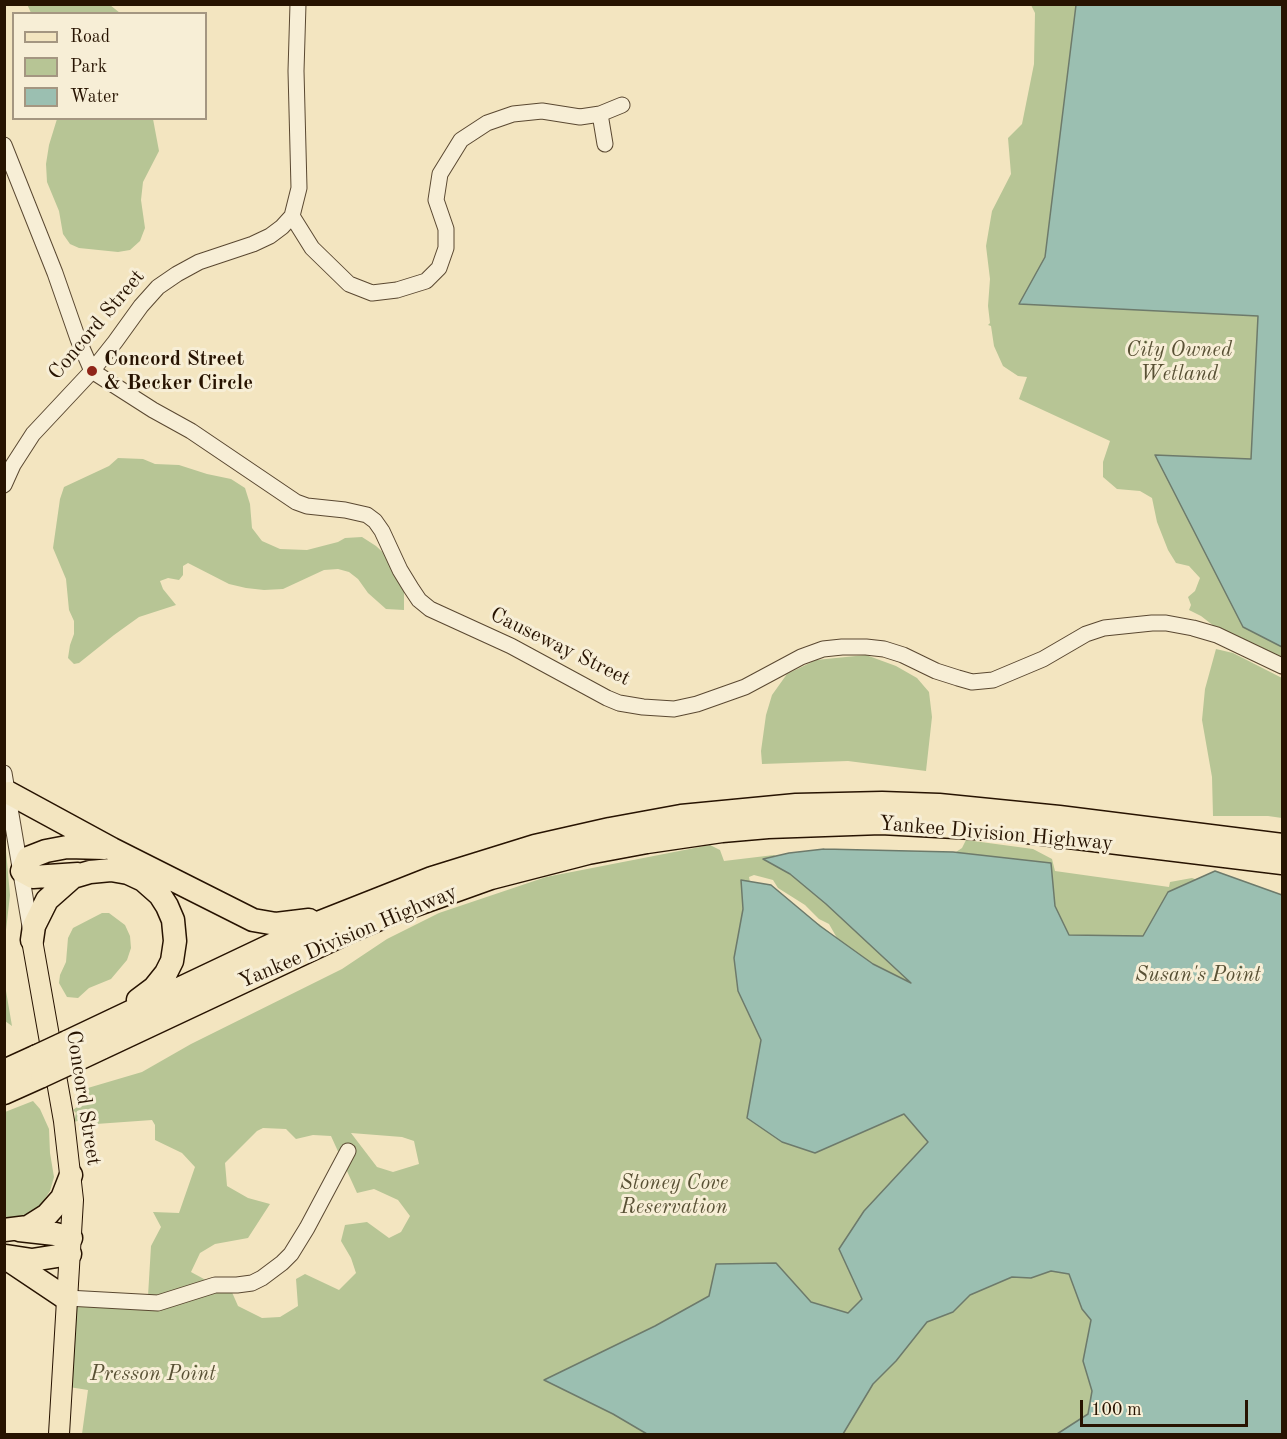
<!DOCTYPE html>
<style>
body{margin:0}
#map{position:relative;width:1287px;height:1439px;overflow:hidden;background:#f3e5c0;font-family:"Old Standard TT",serif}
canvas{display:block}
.frame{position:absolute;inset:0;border:6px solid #271301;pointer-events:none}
.legend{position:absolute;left:12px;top:12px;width:195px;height:108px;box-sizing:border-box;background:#f7eed6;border:2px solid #a49681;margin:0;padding:8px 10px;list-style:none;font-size:18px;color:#271301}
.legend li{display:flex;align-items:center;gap:12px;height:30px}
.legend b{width:30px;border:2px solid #a49681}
.scale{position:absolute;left:1080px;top:1400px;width:168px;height:27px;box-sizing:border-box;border:3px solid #271301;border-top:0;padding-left:8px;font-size:18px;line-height:21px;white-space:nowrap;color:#271301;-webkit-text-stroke:4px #f7eed6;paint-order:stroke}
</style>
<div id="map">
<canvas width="1287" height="1439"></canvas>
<div class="frame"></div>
<ul class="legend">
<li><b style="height:8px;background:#f3e5c0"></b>Road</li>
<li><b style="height:16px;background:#b7c595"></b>Park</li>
<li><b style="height:16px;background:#9bbfb1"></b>Water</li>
</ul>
<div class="scale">100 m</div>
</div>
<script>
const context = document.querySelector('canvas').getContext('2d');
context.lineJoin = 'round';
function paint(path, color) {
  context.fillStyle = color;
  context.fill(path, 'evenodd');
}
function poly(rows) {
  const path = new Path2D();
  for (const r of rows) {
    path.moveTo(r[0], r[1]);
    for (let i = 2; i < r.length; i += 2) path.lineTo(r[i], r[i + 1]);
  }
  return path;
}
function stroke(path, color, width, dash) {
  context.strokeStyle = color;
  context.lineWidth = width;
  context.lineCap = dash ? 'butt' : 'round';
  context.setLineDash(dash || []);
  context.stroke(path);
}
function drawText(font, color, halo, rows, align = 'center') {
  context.font = font + ' "Old Standard TT",serif';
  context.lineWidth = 6;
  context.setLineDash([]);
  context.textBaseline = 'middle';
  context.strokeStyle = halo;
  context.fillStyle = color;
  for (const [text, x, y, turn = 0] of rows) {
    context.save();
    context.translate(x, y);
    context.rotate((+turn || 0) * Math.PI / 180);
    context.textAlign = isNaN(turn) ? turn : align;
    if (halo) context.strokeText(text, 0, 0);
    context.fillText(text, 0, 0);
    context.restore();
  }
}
const green = poly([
 [27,4,110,5,120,13,31,13],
 [1031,5,1282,5,1282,660,1219,630,1201,616,1189,610,1191,605,1188,597,1195,591,1200,578,1189,566,1176,563,1168,550,1157,522,1152,498,1140,491,1117,489,1103,477,1103,462,1110,441,1019,399,1027,377,1018,376,1003,366,994,346,991,326,988,325,990,323,988,306,990,279,986,246,992,211,1011,174,1008,138,1022,124,1034,64,1035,13],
 [57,119,153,119,159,151,143,182,141,200,145,228,140,241,130,250,118,252,79,248,70,244,63,234,59,211,47,182,46,164,49,145],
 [118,458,143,459,155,464,179,465,207,474,231,479,245,488,250,504,252,528,262,541,280,549,307,550,338,542,345,538,362,537,376,546,390,559,404,590,404,610,386,609,368,593,358,579,349,572,338,569,324,570,283,589,264,590,246,588,229,584,188,563,183,566,183,575,179,580,168,578,160,581,163,589,176,605,139,617,114,635,79,663,74,664,68,658,70,645,74,634,74,621,69,610,66,579,53,548,60,499,64,487,109,466],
 [1216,649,1233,653,1282,678,1282,818,1268,816,1213,816,1212,777,1202,720,1205,689],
 [866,655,896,666,917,678,929,692,932,717,926,771,848,761,762,764,761,751,766,715,772,695,787,674,816,660],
 [5,840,10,895,5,939,4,939],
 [966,840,1033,849,1052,859,1055,871,1169,887,1170,882,1192,878,1239,896,1282,894,1282,1032,1056,1254,1102,1327,1087,1434,82,1434,88,1390,69,1387,73,1304,148,1296,151,1246,161,1227,153,1212,179,1213,195,1167,182,1153,155,1140,155,1125,152,1120,82,1125,81,1120,74,1122,76,1113,73,1110,77,1107,81,1090,142,1072,191,1044,342,969,387,939,439,913,546,877,710,845,720,850,724,861,774,855,780,859,941,862,962,848],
 [754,875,773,880,778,888,805,905,819,919,829,924,837,938,819,924,751,888,749,877],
 [263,1128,286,1129,296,1139,313,1135,331,1136,357,1193,374,1189,398,1200,410,1216,401,1232,389,1238,367,1222,345,1225,341,1241,351,1258,356,1273,339,1290,305,1274,296,1279,298,1306,280,1317,262,1318,238,1306,231,1290,215,1285,191,1272,200,1253,215,1244,248,1238,270,1204,248,1198,227,1186,225,1163,257,1131],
 [351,1133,402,1137,414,1141,419,1164,393,1172,377,1167],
 [102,913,109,913,125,925,130,936,131,948,127,960,111,979,89,988,78,998,67,997,59,983,60,975,66,962,68,938,73,928],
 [4,985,5,985,12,1026,5,1021],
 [33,1101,40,1109,49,1129,50,1153,54,1177,50,1191,40,1206,19,1219,5,1222,5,1112]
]);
const water = poly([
 [1076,5,1282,5,1282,647,1243,627,1155,455,1251,459,1258,316,1019,304,1045,257,1076,5],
 [824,849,953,852,1051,863,1055,906,1069,935,1143,936,1168,892,1215,871,1282,895,1282,1434,1057,1434,1088,1414,1092,1391,1083,1361,1091,1320,1082,1309,1069,1274,1051,1271,1031,1278,1012,1277,970,1295,953,1312,927,1322,896,1361,873,1384,843,1434,647,1434,613,1414,544,1380,655,1326,709,1296,716,1264,776,1263,811,1302,848,1313,862,1299,839,1249,864,1211,928,1142,904,1114,815,1153,782,1142,747,1118,761,1040,738,991,734,958,743,909,741,880,771,885,820,926,873,964,911,983,826,904,790,874,763,859,789,853,824,849]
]);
const minor = poly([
 [600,114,605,144],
 [4,145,55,273,78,339,92,371,153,410,191,431,296,502,307,506,345,510,367,515,375,521,382,531,400,570,411,588,419,600,430,609,511,646,607,698,619,703,643,707,674,709,697,704,745,687,801,657,823,649,842,647,866,647,884,649,903,655,936,671,958,678,972,682,993,680,1043,659,1086,634,1104,628,1152,623,1166,623,1193,628,1217,635,1282,666],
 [292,216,312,248,349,284,372,293,397,290,426,281,439,268,446,248,446,229,436,200,440,174,461,140,487,123,513,114,542,111,580,117,600,114,622,105],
 [4,485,13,465,33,434,92,371,115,342,141,306,158,287,177,274,199,262,253,244,270,236,282,227,292,216,299,188,296,71,298,4],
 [4,773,31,932],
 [67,1298,158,1303,215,1285,237,1285,252,1283,262,1278,282,1263,291,1254,307,1228,348,1151]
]);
const major = poly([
 [32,940,64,1121,73,1200,59,1434]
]);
const highway = poly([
 [9,793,112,849,253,920,276,924,309,920],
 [78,874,33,877,22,871,28,858,46,851,67,847,105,848],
 [32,940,34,926,47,900,73,877,90,872,111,870,128,873,143,880,160,895,167,906,173,920,175,941,172,961,166,973,154,988,138,1000],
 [67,1042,318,923,432,878,535,846,610,829,681,816,796,805,882,803,939,805,1059,817,1282,845],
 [70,1063,351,931,396,912,491,878,588,853,647,842,722,831,768,827,881,823,1011,830,1282,863],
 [4,1071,37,1056],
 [4,1093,42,1076],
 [4,1230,28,1227,47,1215,62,1198,71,1175],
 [19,1230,55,1234,71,1238],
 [6,1256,32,1260,70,1254],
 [4,1257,67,1299]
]);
const highwayBridge = poly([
 [37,1056,67,1042],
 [42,1076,70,1063]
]);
const markers = [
 [92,371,6,"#8f2418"]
];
const streetNames = [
 ["Concord Street",97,325,-50],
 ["Causeway Street",560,647,26],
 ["Yankee Division Highway",996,834,5],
 ["Yankee Division Highway",348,937,-23],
 ["Concord Street",83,1098,81]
];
const parkNames = [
 ["City Owned",1179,350],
 ["Wetland",1179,374],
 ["Susan's Point",1198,975],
 ["Stoney Cove",674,1183],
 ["Reservation",674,1207],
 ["Presson Point",153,1374]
];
const poiNames = [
 ["Concord Street",104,359],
 ["& Becker Circle",104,383]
];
paint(green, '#b7c595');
paint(water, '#9bbfb1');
stroke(water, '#6d7a6b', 1.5);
stroke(minor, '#5a4831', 17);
stroke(major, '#271301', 22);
stroke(highway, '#271301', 25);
stroke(minor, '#f7eed6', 15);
stroke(major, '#f3e5c0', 20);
stroke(highway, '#f3e5c0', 22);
stroke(highwayBridge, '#271301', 25, []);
stroke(highwayBridge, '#f3e5c0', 22);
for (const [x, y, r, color] of markers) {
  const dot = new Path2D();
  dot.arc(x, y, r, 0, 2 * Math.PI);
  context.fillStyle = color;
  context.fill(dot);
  stroke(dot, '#f7eed6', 2);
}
drawText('21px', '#271301', '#f7eed6', streetNames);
drawText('italic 21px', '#595135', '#f7eed6', parkNames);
drawText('bold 21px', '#271301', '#f7eed6', poiNames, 'left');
</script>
